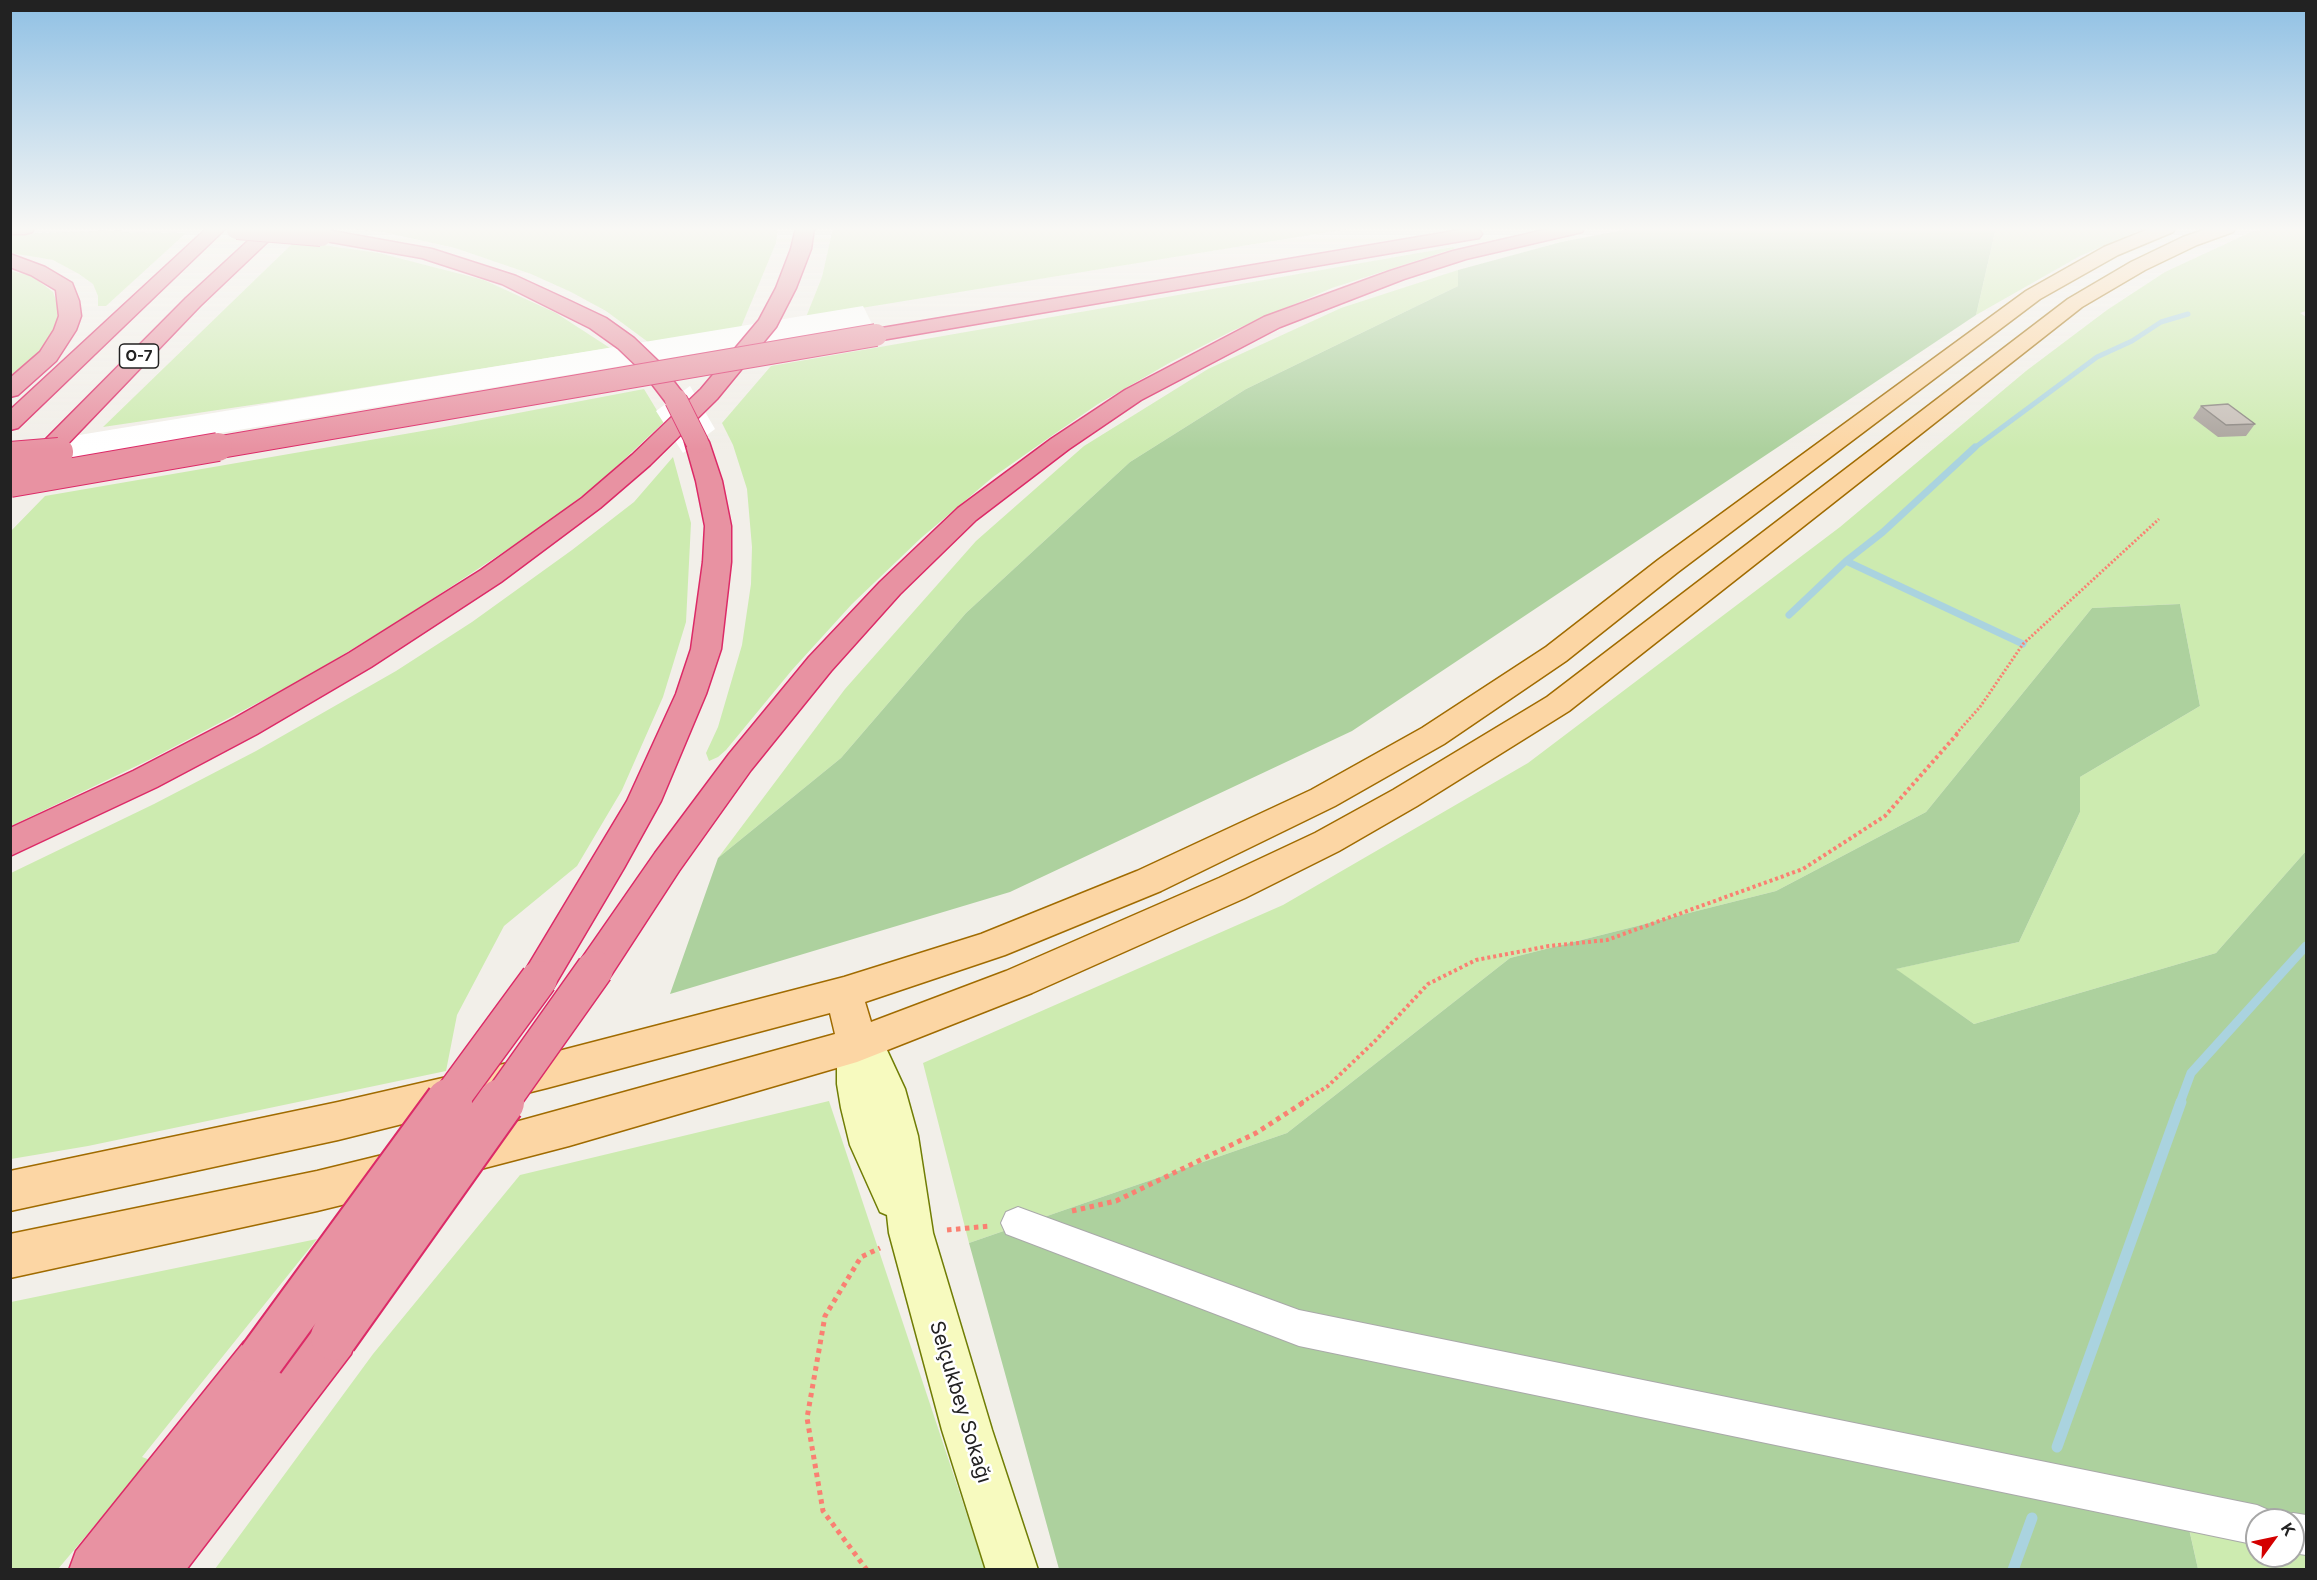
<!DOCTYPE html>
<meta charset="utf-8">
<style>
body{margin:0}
#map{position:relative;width:2317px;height:1580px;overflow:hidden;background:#f2efe9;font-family:Inter,sans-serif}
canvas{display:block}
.frame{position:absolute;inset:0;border:12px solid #222;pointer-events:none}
.north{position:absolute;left:2245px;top:1508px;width:60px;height:60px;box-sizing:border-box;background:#fff;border:2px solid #a7a7a7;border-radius:50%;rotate:57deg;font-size:16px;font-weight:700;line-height:24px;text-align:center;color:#222}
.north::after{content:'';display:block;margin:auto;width:21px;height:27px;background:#d40000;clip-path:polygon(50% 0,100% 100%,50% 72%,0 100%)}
</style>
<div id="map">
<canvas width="2317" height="1580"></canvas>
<div class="frame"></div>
<div class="north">K</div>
</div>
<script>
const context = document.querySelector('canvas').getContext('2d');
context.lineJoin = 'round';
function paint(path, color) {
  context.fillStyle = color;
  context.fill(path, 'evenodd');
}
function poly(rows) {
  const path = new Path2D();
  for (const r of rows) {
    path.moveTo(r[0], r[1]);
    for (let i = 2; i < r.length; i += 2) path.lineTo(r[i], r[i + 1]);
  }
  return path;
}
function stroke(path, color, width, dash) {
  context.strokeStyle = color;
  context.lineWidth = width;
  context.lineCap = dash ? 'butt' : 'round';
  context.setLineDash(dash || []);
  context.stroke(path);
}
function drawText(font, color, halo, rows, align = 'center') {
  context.font = font + ' Inter,sans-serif';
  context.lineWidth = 5;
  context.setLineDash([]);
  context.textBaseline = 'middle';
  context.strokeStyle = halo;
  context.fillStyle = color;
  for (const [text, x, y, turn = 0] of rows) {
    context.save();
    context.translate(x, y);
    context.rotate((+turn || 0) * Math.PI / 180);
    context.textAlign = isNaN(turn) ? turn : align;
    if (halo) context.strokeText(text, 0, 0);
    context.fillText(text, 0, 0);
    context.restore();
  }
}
const grass = poly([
 [345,228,778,228,776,243,741,327,648,342,606,311,571,292,531,274,455,248,383,232],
 [833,228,1353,228,806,317,822,277],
 [1996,228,2145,228,2080,256,1976,315],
 [2271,228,2306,228,2306,311,2300,313,2306,317,2306,851,2216,953,1974,1024,1895,969,2019,942,2080,812,2080,777,2200,706,2180,604,2092,608,1926,812,1776,891,1510,958,1287,1133,969,1243,923,1063,1283,905,1528,763,1840,527,2026,371,2107,310,2165,272,2251,232],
 [122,230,121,232,186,233,106,306,98,306,98,296,93,284,79,274,53,260,11,253,10,234],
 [295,241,379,253,484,280,556,313,610,348,292,399,103,427],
 [1453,247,1456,248,1332,288,1232,331,1171,362,1098,404,1050,437,993,477,921,538,852,604,792,670,726,750,718,757,709,761,706,753,718,727,742,645,751,584,752,547,747,489,733,445,722,423,771,366],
 [1458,270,1458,286,1246,389,1130,462,966,613,841,758,718,858,845,689,976,541,1084,446,1208,369,1341,308],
 [11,271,32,276,53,292,62,317,49,344,11,383],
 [644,389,664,422,600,482,543,526,405,617,303,679,151,759,11,826,10,532,45,496,434,429],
 [673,457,691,523,686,622,663,697,622,790,577,866,504,926,457,1015,446,1071,88,1146,11,1159,11,873,154,804,256,751,396,671,472,622,572,550,634,502],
 [829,1101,985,1569,215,1569,373,1354,520,1175],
 [317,1239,142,1457,150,1460,58,1569,11,1570,11,1302],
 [2181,1492,2280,1520,2257,1520,2257,1556,2293,1556,2293,1524,2306,1528,2306,1569,2198,1569]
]);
const forest = poly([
 [1634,228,1996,228,1976,315,1352,731,1010,892,670,994,718,858,841,758,966,613,1130,462,1246,389,1458,286,1458,270,1561,242],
 [2180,604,2200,706,2080,777,2080,812,2019,942,1896,969,1974,1024,2216,953,2306,851,2306,1528,2293,1524,2293,1520,2280,1520,2181,1493,2198,1569,1059,1569,969,1243,1287,1133,1510,958,1776,891,1926,812,2092,608]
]);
const pier = poly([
 [863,306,872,324,11,468,55,439],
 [690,386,715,429,683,453,656,411]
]);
const streamFar3 = poly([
 [1973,449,2097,357,2132,341,2161,322,2188,314]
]);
const streamFar2 = poly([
 [1975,447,1883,532,1846,561,2023,644],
 [1789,615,1846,561]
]);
const streamFar1 = poly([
 [2180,1103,2191,1073,2306,946]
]);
const stream = poly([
 [2057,1447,2181,1102],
 [2013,1570,2032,1518]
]);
const pathFar2 = poly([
 [1956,734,1980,707,2023,644,2159,519]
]);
const pathFar1 = poly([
 [1301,1103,1328,1086,1375,1041,1428,984,1476,960,1549,946,1607,940,1803,869,1885,816,1958,733]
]);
const path = poly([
 [1072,1211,1116,1201,1256,1133,1304,1102],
 [947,1230,990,1226],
 [867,1570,823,1511,807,1418,825,1316,861,1257,880,1248]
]);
const street = poly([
 [1018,1207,1299,1310,2257,1505,2271,1511,2275,1520,2257,1520,2257,1545,1299,1346,1006,1234,1001,1223,1006,1212,1018,1207],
 [2293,1513,2306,1515,2306,1555,2293,1553,2293,1520,2278,1520,2293,1513]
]);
const secondary = poly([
 [857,1028,871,1033,886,1048,905,1089,918,1136,933,1233,992,1430,1038,1570,986,1570,942,1430,889,1233,887,1215,880,1212,850,1145,841,1108,837,1084,837,1045,843,1033,857,1028]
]);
const primary = poly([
 [2151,228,2175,228,2173,232,2118,255,2040,299,1678,572,1566,661,1444,744,1335,806,1161,891,1005,955,865,1002,871,1022,1006,971,1219,878,1315,833,1393,790,1547,697,2068,299,2131,262,2183,237,2209,228,2235,228,2233,232,2197,245,2145,270,2082,307,1569,711,1417,806,1339,851,1245,898,1032,993,857,1062,569,1146,454,1176,439,1171,433,1157,439,1143,835,1034,830,1013,547,1088,338,1140,10,1211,10,1171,338,1102,547,1054,844,977,981,934,1137,871,1311,790,1422,728,1546,647,1658,560,2026,291,2104,247,2151,228],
 [407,1149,422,1155,428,1169,422,1183,407,1189,317,1211,10,1278,10,1234,317,1171,407,1149]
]);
const highway = poly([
 [10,228,34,228,32,232,25,234,10,234,10,228],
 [207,228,226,228,18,428,10,430,10,410,207,228],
 [262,228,282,228,200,306,37,476,28,478,19,476,16,471,19,466,186,298,262,228],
 [796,228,814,228,811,249,796,288,776,327,717,399,650,465,600,508,501,582,371,667,257,734,157,787,10,856,10,828,133,771,235,718,349,653,481,570,582,498,632,455,701,389,759,320,776,288,791,249,796,228],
 [1472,228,1479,230,1482,234,1479,238,876,341,868,340,865,335,868,330,876,329,1472,228],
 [1553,228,1584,228,1582,232,1466,259,1404,279,1280,327,1141,400,1069,449,976,520,900,594,831,671,751,770,679,871,608,980,595,984,582,980,576,969,582,958,655,853,729,754,809,657,880,582,958,508,1051,439,1125,390,1264,317,1390,271,1453,251,1553,228],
 [321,229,432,249,516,276,568,300,606,318,634,338,658,361,688,400,684,405,676,407,668,405,642,371,618,348,590,328,502,284,422,258,314,239,311,235,314,231,321,229],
 [10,254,45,267,72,283,79,301,81,316,76,330,56,361,18,395,10,397,10,378,40,352,54,330,59,316,56,290,31,275,10,267,10,254],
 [697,435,706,437,709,442,722,481,731,526,731,562,721,649,706,694,661,801,624,868,552,990,539,995,526,990,520,979,627,801,676,694,691,649,703,562,705,526,696,481,685,442,688,437,697,435],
 [334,1314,351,1320,357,1337,351,1354,186,1570,69,1570,76,1551,244,1342,261,1335,278,1342,285,1359,282,1365,317,1320,334,1314]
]);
const highwayBridgeFar3 = poly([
 [237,228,321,235],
 [676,400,697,442],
 [209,449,876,335]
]);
const highwayBridgeFar2 = poly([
 [10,456,59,452],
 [10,483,218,447]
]);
const highwayBridgeFar1 = poly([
 [448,1103,539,979],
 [500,1103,595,969]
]);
const highwayBridge = poly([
 [334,1337,501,1102],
 [261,1359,449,1102]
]);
const wall = poly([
 [2201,406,2255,424,2246,436,2218,437,2193,418]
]);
const building = poly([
 [2228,404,2255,424,2226,425,2201,406,2228,404]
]);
const shields = [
 [139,356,39]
];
const shieldNames = [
 ["O-7",139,356]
];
const nearStreetnames = [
 ["Selçukbey Sokağı",960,1402,73]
];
paint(grass, '#cdebb0');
paint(forest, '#add19e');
paint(pier, '#fff');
stroke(streamFar3, '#aad3df', 5);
stroke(streamFar2, '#aad3df', 7);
stroke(streamFar1, '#aad3df', 9);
stroke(stream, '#aad3df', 11);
stroke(street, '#a9a9a9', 2);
stroke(secondary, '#707d05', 3);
stroke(primary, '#a06b00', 3);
stroke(highway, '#dc2a67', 3);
stroke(pathFar2, '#fa8072', 3, [2, 2]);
stroke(pathFar1, '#fa8072', 4, [3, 3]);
stroke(path, '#fa8072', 5, [4.5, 4.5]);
paint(street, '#fff');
paint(secondary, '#f7fabf');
paint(primary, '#fcd6a4');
paint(highway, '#e892a2');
stroke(highwayBridgeFar3, '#dc2a67', 24, []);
stroke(highwayBridgeFar2, '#dc2a67', 30, []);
stroke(highwayBridgeFar1, '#dc2a67', 39, []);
stroke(highwayBridge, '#dc2a67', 50, []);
stroke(highwayBridgeFar3, '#e892a2', 22);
stroke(highwayBridgeFar2, '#e892a2', 28);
stroke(highwayBridgeFar1, '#e892a2', 36);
stroke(highwayBridge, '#e892a2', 46);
paint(wall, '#aba49e');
paint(building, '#c7bfb8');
stroke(building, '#8b8681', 1.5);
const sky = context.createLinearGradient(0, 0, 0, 449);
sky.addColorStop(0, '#8fc0e4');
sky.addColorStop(0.51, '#f9f8f5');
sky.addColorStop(1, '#f9f8f500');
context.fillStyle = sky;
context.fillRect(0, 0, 2317, 449);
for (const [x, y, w] of shields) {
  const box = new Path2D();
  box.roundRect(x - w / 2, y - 12, w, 24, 4.5);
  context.fillStyle = '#fff';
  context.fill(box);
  stroke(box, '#222', 1.5);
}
drawText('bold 15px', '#222', null, shieldNames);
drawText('20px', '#222', '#fff', nearStreetnames);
</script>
